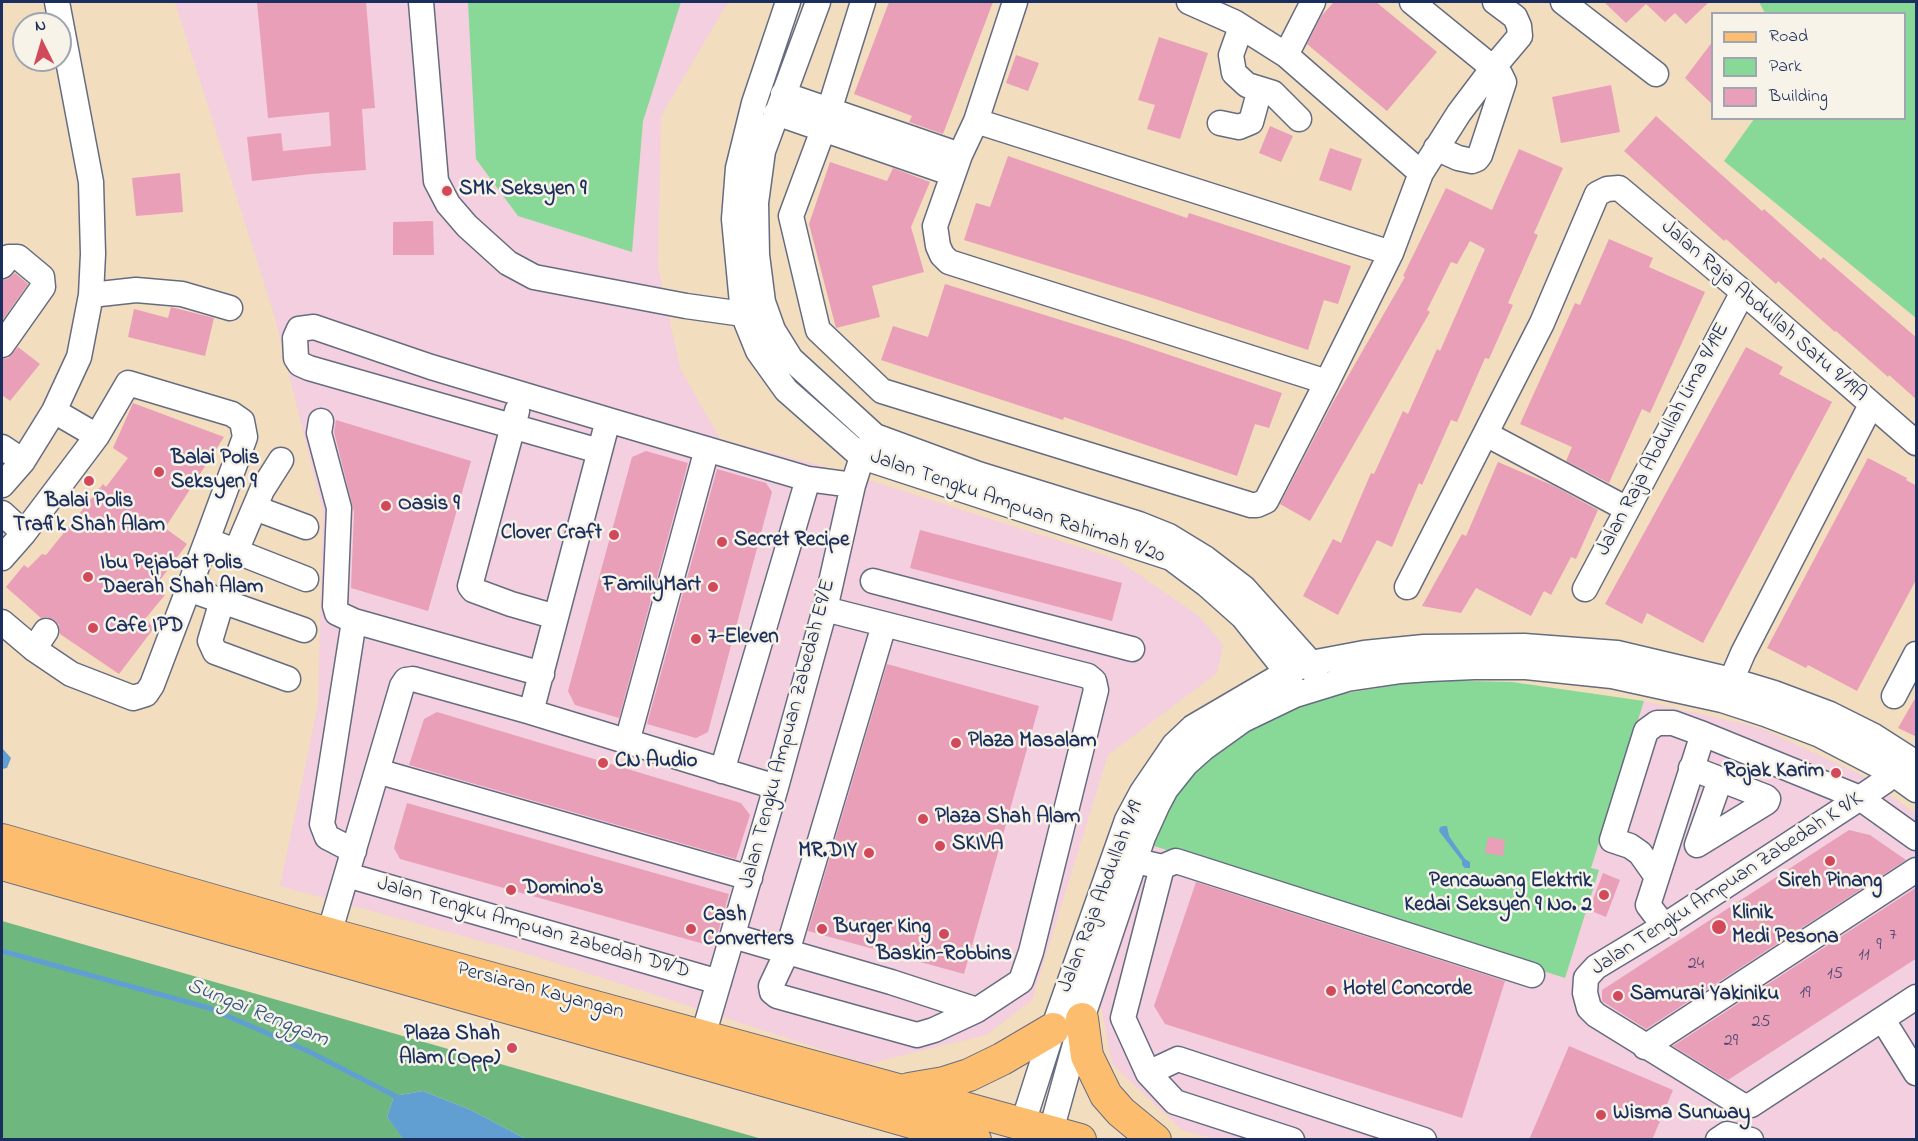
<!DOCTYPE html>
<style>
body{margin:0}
#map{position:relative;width:1918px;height:1141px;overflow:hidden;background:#f2ddbf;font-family:"Indie Flower",sans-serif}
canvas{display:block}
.frame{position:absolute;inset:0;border:3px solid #1b2f5e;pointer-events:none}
.legend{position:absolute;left:1711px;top:12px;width:195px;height:108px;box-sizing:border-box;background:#f7f3e8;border:2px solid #9fa5b1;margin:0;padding:8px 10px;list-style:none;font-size:18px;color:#1b2f5e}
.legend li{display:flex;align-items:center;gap:12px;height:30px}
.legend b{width:30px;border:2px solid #9fa5b1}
.north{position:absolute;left:12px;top:12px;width:60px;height:60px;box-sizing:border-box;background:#f7f3e8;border:2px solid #9fa5b1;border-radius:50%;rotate:355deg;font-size:16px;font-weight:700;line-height:24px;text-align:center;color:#1b2f5e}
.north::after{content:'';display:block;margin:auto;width:21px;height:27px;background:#d1495b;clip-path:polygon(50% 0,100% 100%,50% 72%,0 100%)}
</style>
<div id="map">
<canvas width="1918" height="1141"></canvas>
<div class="frame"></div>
<ul class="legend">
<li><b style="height:8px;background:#fcbd6e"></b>Road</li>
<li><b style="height:16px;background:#88d898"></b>Park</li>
<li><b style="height:16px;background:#ea9fb8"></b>Building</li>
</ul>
<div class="north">N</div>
</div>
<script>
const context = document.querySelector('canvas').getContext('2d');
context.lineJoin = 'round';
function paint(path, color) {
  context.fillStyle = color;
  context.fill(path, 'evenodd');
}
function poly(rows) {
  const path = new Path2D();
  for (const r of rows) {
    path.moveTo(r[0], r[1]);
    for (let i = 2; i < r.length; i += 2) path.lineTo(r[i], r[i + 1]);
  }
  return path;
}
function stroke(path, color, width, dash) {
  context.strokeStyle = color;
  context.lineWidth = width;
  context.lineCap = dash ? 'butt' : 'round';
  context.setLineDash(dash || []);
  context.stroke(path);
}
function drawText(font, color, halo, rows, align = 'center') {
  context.font = font + ' "Indie Flower",sans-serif';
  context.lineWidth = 5;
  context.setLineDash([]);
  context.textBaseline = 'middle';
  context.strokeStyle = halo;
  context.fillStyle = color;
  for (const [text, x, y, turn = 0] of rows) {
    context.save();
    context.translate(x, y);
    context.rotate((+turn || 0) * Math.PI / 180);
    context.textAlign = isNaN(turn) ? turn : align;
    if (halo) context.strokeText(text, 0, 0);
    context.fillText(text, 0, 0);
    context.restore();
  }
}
const built = poly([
 [175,2,728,2,661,116,658,266,680,368,720,439,837,470,1116,559,1199,616,1223,645,1217,673,1108,755,1032,1000,986,1035,867,1064,532,955,280,886,318,705,323,512,275,318],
 [1644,701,1760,728,1864,776,1916,814,1916,1139,1215,1139,1182,1130,1112,1064,1100,1002,1151,845,1599,870,1591,868]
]);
const green = poly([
 [468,2,681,2,643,121,632,252,518,216,476,159],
 [1759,2,1916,2,1916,318,1724,161,1754,119,1904,118,1904,14,1765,13],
 [1427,680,1512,682,1644,701,1591,868,1599,870,1565,978,1151,845,1166,811,1183,785,1219,746,1304,700]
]);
const forest = poly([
 [2,921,762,1139,526,1139,471,1110,423,1091,394,1096,387,1117,402,1136,409,1139,2,1139]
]);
const water = poly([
 [2,744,3,749,11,758,7,768,2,769],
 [1444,826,1447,826,1449,836,1465,859,1470,862,1470,868,1465,868,1462,865,1462,861,1439,831,1440,827],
 [423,1091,471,1110,526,1139,409,1140,402,1137,387,1117,394,1096]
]);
const stream = poly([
 [2,951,209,1008,308,1051,401,1099]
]);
const building = poly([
 [257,2,366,2,375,108,362,109,366,170,311,174,252,181,247,137,281,133,283,151,331,146,329,112,268,118],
 [889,2,993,2,943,134,909,122,912,116,854,94],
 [1334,2,1376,2,1437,52,1387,111,1307,44,1322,15],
 [1604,2,1709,2,1686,24,1675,13,1665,22,1646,4,1626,23],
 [1159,37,1208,53,1180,139,1147,129,1155,105,1138,100],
 [1713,41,1713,105,1685,78],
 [1016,55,1039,63,1028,91,1006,83],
 [1611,85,1620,132,1561,143,1552,97],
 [1656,116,1762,211,1764,209,1821,260,1823,257,1917,338,1917,400,1889,375,1888,377,1836,331,1835,332,1778,281,1776,284,1726,239,1724,241,1624,151],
 [1270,126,1293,136,1281,162,1259,153],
 [1330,148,1362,159,1351,191,1319,180],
 [1519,149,1563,168,1534,233,1538,235,1508,303,1513,305,1489,359,1485,358,1457,422,1451,420,1422,485,1419,483,1392,547,1377,540,1338,615,1303,596,1333,539,1341,543,1371,473,1374,474,1403,411,1408,414,1437,349,1440,351,1485,249,1470,241,1457,264,1451,262,1427,310,1430,312,1310,521,1280,504,1332,404,1405,277,1403,276,1446,188,1492,210],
 [1008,156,1187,218,1189,213,1351,266,1338,304,1324,300,1308,350,1146,296,964,240,976,203,990,207],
 [830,162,887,181,893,168,930,182,911,227,924,272,872,286,880,317,836,328,809,224],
 [180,173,183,212,136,216,132,178],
 [433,221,434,255,393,255,393,222],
 [1609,239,1653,258,1649,267,1705,292,1650,413,1642,409,1609,483,1566,461,1572,447,1520,424,1575,303,1580,305],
 [15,273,28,284,2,321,2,280,8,279],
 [945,284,1125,340,1282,393,1269,428,1255,424,1237,476,1064,417,1063,420,881,360,893,326,928,337],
 [171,307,214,318,205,356,128,337,134,309,168,318],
 [18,347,40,364,10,401,2,395,2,359,8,358],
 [1746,347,1783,367,1779,374,1832,402,1703,643,1647,613,1642,624,1605,604],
 [133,403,224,437,165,528,187,544,155,587,165,595,145,619,154,628,119,674,60,634,59,625,54,620,47,617,41,618,6,587,24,565,28,568,42,554,46,555,103,484,106,487,128,458,113,448],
 [336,420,471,461,428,611,351,588,354,512,334,432],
 [646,451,688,463,619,718,575,705,568,691,632,457],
 [1868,458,1907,478,1906,480,1917,486,1917,578,1857,691,1808,665,1806,668,1767,648],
 [1498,462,1554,486,1598,510,1576,559,1571,557,1551,595,1544,591,1531,616,1476,588,1461,613,1422,606,1462,534,1466,536],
 [717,469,766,483,772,492,708,732,696,738,647,724],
 [920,530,1122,583,1112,621,910,568],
 [887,664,1039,706,964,974,808,931],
 [1917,695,1917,737,1898,728],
 [437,712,741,803,750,815,736,859,409,765,424,719],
 [407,803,729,894,716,939,704,944,400,859,394,848],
 [1849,830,1870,835,1906,860,1646,1029,1602,1001,1602,990],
 [1488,837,1505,840,1503,856,1485,853],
 [1603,873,1620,880,1606,917,1589,910],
 [1196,882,1505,981,1462,1118,1165,1024,1154,1006],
 [1917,887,1917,958,1728,1080,1673,1046],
 [1569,1046,1673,1090,1652,1140,1529,1140]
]);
const minor = poly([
 [421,2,436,181,448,204,467,226,508,263,534,277,686,306,743,314],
 [788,2,754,103,738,168,734,219,743,314,758,351,786,390,862,457,1171,558,1207,585,1243,617,1287,672,1292,687],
 [818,2,763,151,756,203,757,255,763,302,773,330,791,359,875,436,978,474,1139,524,1169,536,1205,558,1244,588,1311,663,1316,676],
 [863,2,823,130,791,216,818,330,882,391,1251,505,1257,505,1266,501,1327,382,1391,253,1421,173,1459,113,1493,68,1520,36,1519,26,1515,17,1495,2],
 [1015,2,976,121,960,155,935,226,938,246,942,255,949,262,1327,382],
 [1189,2,1234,22,1286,55,1421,173],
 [1412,2,1493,68,1500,74,1504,82,1480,155,1477,159,1472,161,1458,158,1436,148],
 [1563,2,1656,74],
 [1241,27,1231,55,1234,73,1247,85,1273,93,1299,119],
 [1286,55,1313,2],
 [783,94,960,155],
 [776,113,953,174],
 [976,121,1391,253],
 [1220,123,1239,127,1251,122,1260,89],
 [2,266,9,257,18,257,42,277,43,287,2,345],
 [91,295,136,290,182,294,230,308],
 [54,411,97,436],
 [517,411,470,586,473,590,511,604,556,617],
 [321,421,319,433,339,508,335,606,337,613,354,621,542,674],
 [1486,434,1627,509],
 [2,447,23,461],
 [599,451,309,368,300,364,296,358,295,338,299,329,314,327,431,367,608,420],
 [2,485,23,461,54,411,79,357,91,295,93,254,91,182,57,2],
 [255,508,306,527],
 [2,513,24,533],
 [207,540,306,579],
 [236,551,262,490,281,460],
 [2,558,24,533,97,436,128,383,232,414,242,421,245,437,207,540,152,685,146,694,133,698,71,674,34,649,2,622],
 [873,581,1132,649],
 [1407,587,1542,323,1597,194,1607,189,1619,188,1743,292,1916,443],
 [188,589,304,630],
 [1585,589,1743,292],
 [222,601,210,641,215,652,288,679],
 [884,625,787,952,771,986,772,992,777,996,917,1035,934,1030,977,1010],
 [34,649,46,631],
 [1725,695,1743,653,1871,405],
 [1894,696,1916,654],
 [531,712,608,420,808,479,853,485],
 [627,742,707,449],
 [1691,768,1766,797,1768,799,1767,802,1697,845,1720,780],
 [377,771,750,878],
 [722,771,808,479],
 [1891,772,1885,781,1860,798,1664,926,1596,967,1586,978,1585,993,1589,1008,1596,1015,1740,1104,1746,1106,1751,1105,1916,997],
 [354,851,327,837,322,824,354,621],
 [1122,852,1145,863,1162,867,1123,1018,1148,1073,1175,1102,1292,1140],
 [1162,867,1176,861,1532,975],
 [347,875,719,982],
 [1657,877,1640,853,1630,846,1612,840,1646,731,1657,723,1673,723,1703,734,1860,798,1916,838],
 [1664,926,1648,905,1703,734],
 [329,934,402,686,406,680,413,679,531,712,776,787],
 [733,936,891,982,977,1010,1021,981,1031,952,1096,690,1094,681,1088,676,825,609],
 [1883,1020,1916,1073],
 [703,1036,776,787,825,609,853,485,862,457,870,444],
 [1645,1047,1916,870],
 [1148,1073,1178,1059,1424,1140],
 [1023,1123,1053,1029,1127,820,1142,792,1174,745,1193,727,1287,672,1311,663,1364,653,1424,647,1524,646,1617,653,1731,680,1774,693,1830,714,1874,736,1916,763],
 [1051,1131,1082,1019,1143,837,1157,806,1166,789,1186,764,1204,748,1243,720,1295,695,1347,679,1401,671,1429,669,1474,667,1526,667,1612,676,1722,700,1765,714,1820,735,1891,772,1916,790],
 [1718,1140,1727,1134,1751,1140]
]);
const major = poly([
 [2,840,329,934,1080,1140],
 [2,864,975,1140],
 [1082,1019,1087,1056,1106,1095,1121,1112,1155,1140],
 [909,1089,944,1083,969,1075,1002,1059,1053,1029]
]);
const markers = [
 [447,191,6,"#d1495b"],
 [159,472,6,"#d1495b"],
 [89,481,6,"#d1495b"],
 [386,506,6,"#d1495b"],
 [614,535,6,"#d1495b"],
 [722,542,6,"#d1495b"],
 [88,577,6,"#d1495b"],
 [713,587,6,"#d1495b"],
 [93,628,6,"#d1495b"],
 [696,639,6,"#d1495b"],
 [956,743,6,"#d1495b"],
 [603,763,6,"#d1495b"],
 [1836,773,6,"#d1495b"],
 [923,819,6,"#d1495b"],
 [940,846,6,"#d1495b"],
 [869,853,6,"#d1495b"],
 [1830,861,6,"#d1495b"],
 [511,890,6,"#d1495b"],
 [1604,895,6,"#d1495b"],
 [1719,927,8,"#d1495b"],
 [691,929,6,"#d1495b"],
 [822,929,6,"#d1495b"],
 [944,934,6,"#d1495b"],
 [1331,991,6,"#d1495b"],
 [1618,996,6,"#d1495b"],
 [512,1048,6,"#d1495b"],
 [1601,1115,6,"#d1495b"]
];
const numberNames = [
 ["7",1893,936],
 ["9",1879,946],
 ["11",1864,956],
 ["24",1696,965],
 ["15",1835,975],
 ["19",1805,994],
 ["25",1761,1023],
 ["29",1731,1042]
];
const poiNames = [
 ["SMK Seksyen 9",459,191],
 ["Balai Polis",171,460],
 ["Seksyen 9",171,484],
 ["Balai Polis",89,503,"center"],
 ["Trafik Shah Alam",89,527,"center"],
 ["Oasis 9",398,506],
 ["Clover Craft",602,535,"right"],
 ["Secret Recipe",734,542],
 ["Ibu Pejabat Polis",100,565],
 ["Daerah Shah Alam",100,589],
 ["FamilyMart",701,587,"right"],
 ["Cafe IPD",105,628],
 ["7-Eleven",708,639],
 ["Plaza Masalam",968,743],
 ["CN Audio",615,763],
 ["Rojak Karim",1824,773,"right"],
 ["Plaza Shah Alam",935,819],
 ["SKIVA",952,846],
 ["MR.DIY",857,853,"right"],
 ["Pencawang Elektrik",1592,883,"right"],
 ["Kedai Seksyen 9 No. 2",1592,907,"right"],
 ["Sireh Pinang",1830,883,"center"],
 ["Domino's",523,890],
 ["Klinik",1732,915],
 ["Medi Pesona",1732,939],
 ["Cash",703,917],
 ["Converters",703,941],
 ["Burger King",834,929],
 ["Baskin-Robbins",944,956,"center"],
 ["Hotel Concorde",1343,991],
 ["Samurai Yakiniku",1630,996],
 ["Plaza Shah",500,1036,"right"],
 ["Alam (Opp)",500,1060,"right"],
 ["Wisma Sunway",1613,1115]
];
const streetNames = [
 ["Jalan Raja Abdullah Satu 9/19A",1763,312,41],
 ["Jalan Raja Abdullah Lima 9/19E",1664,440,-62],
 ["Jalan Tengku Ampuan Rahimah 9/20",1017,508,19],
 ["Jalan Tengku Ampuan Zabedah E9/E",789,734,-75],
 ["Jalan Tengku Ampuan Zabedah K 9/K",1728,885,-33],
 ["Jalan Raja Abdullah 9/19",1102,897,-69],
 ["Jalan Tengku Ampuan Zabedah D9/D",533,929,16],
 ["Persiaran Kayangan",540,992,15]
];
const waterNames = [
 ["Sungai Renggam",257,1014,22]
];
paint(built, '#f3cfdf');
paint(green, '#88d898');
paint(forest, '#6eb880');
paint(water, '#619fd3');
stroke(stream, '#619fd3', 5);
paint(building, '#ea9fb8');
stroke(minor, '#666c80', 27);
stroke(major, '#666c80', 34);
stroke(minor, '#fff', 24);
stroke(major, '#fcbd6e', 32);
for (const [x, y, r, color] of markers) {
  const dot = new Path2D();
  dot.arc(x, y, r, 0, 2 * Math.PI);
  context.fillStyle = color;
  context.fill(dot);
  stroke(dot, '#f7f3e8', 2);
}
drawText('18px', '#4f4b74', null, numberNames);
drawText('bold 21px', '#1b2f5e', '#f7f3e8', poiNames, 'left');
drawText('21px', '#1b2f5e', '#f7f3e8', streetNames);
drawText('italic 22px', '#345687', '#f7f3e8', waterNames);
</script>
